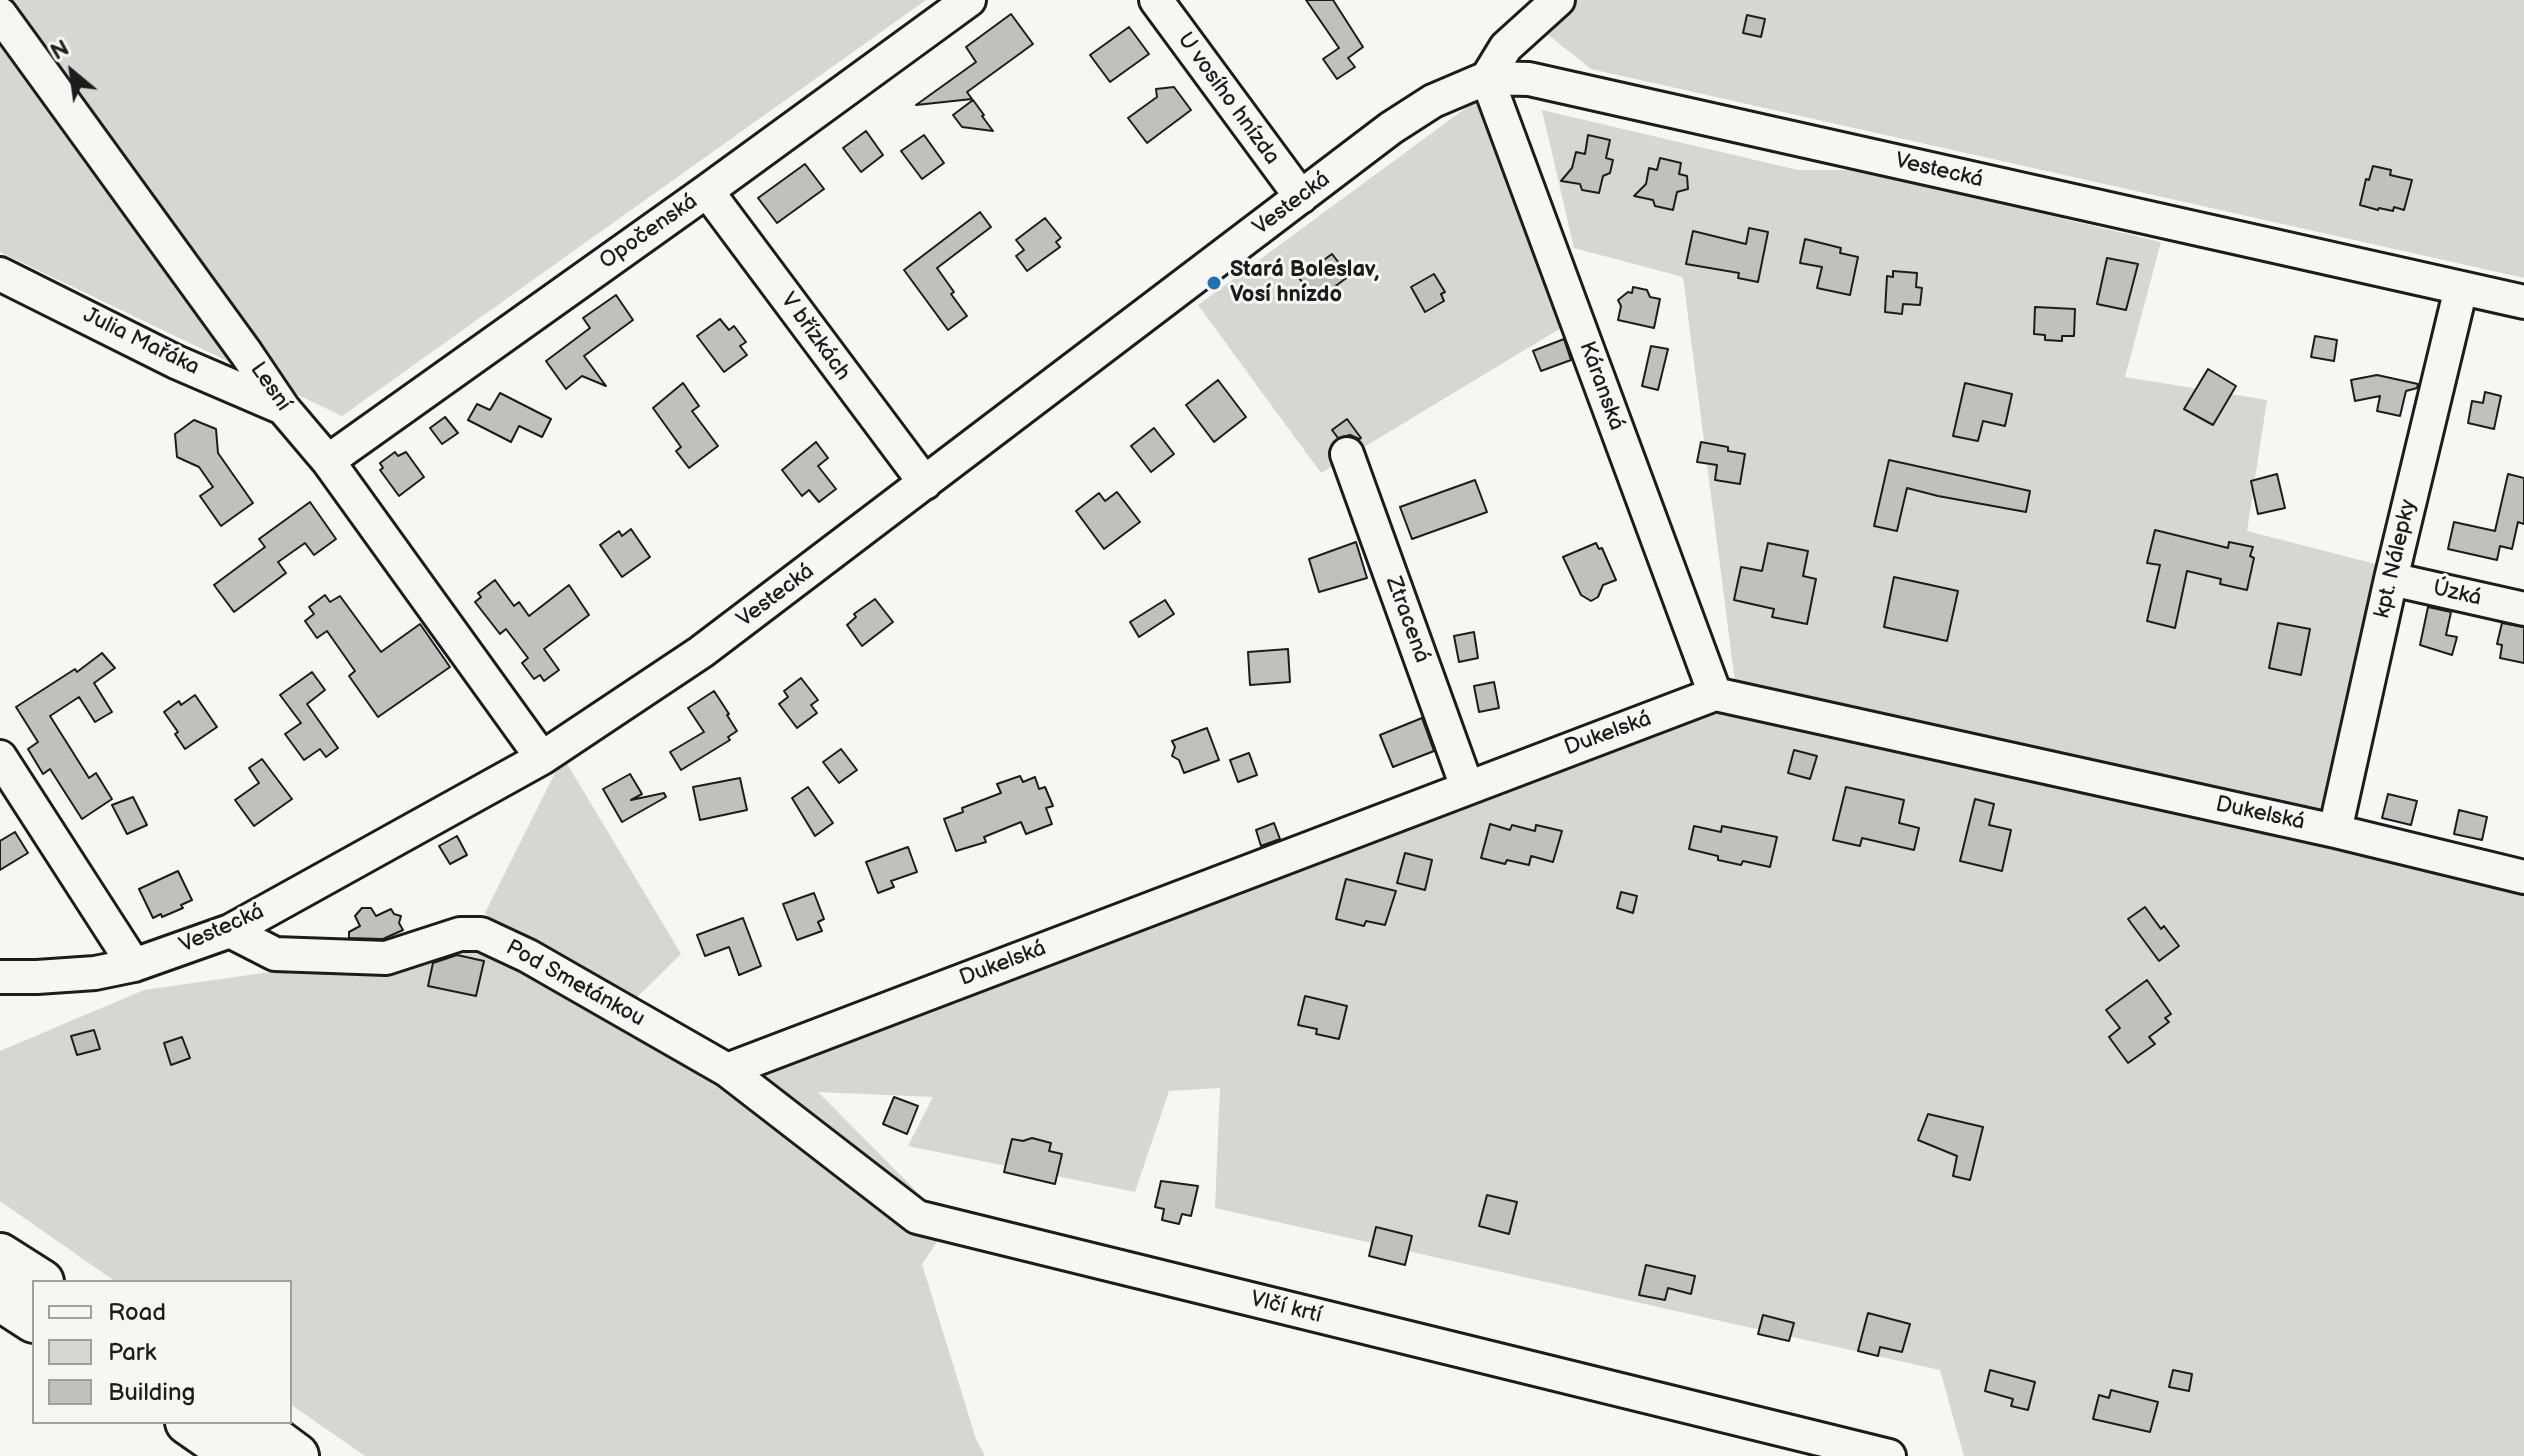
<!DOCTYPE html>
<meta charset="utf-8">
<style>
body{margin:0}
#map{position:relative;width:2524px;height:1456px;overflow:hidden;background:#f6f6f2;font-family:"Balsamiq Sans",sans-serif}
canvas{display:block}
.legend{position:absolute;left:32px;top:1280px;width:260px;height:144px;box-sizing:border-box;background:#f6f6f2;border:2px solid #9f9f9c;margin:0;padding:10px 14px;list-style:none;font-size:24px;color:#1c1c1c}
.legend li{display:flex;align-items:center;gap:16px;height:40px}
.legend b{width:40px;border:2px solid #9f9f9c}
.north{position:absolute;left:32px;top:32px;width:80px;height:80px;-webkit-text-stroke:6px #f6f6f2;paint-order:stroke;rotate:331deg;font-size:22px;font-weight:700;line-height:32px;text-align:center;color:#1c1c1c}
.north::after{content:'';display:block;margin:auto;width:28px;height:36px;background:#1c1c1c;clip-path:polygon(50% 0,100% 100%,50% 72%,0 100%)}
</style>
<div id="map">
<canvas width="2524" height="1456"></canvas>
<ul class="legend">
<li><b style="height:10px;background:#f6f6f2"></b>Road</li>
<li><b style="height:22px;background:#d6d6d2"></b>Park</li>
<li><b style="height:22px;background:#c0c0bd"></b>Building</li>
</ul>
<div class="north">N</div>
</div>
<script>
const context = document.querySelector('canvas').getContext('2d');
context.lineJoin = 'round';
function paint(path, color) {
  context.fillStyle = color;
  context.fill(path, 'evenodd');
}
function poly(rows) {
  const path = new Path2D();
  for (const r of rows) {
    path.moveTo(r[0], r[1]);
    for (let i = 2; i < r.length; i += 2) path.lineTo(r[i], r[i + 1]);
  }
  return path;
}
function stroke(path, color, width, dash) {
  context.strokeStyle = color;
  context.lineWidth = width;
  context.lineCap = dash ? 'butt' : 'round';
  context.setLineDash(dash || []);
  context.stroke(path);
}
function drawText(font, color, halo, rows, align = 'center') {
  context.font = font + ' "Balsamiq Sans",sans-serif';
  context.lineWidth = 6;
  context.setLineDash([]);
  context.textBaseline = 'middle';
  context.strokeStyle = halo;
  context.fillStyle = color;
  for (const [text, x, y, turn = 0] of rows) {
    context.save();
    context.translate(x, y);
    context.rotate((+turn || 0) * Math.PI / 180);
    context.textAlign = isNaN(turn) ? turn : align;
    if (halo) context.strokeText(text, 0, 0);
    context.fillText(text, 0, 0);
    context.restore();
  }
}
const green = poly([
 [0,0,926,0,342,416,0,252],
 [1548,0,2524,0,2524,278,1591,69,1526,17],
 [1474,102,1499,117,1571,322,1321,473,1198,305],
 [1542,110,1798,170,1858,170,2161,242,2125,377,2267,400,2247,531,2391,568,2321,843,2524,881,2524,1456,1964,1456,1940,1370,1215,1208,1220,1088,1169,1091,1135,1192,908,1146,933,1097,818,1092,949,1224,922,1264,976,1439,985,1456,365,1456,290,1404,290,1282,116,1282,0,1201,0,1051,144,990,480,942,531,964,485,913,563,757,681,954,631,1003,773,1072,1737,698,1683,277,1574,248]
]);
const building = poly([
 [1306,0,1333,0,1363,47,1348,58,1355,67,1337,79,1323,59,1339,48,1306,0],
 [1011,14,1033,44,967,92,972,99,916,105,976,62,966,47,1011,14],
 [1747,15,1765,19,1761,37,1743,33,1747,15],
 [1129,27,1149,54,1110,82,1090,55,1129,27],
 [1174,87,1191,110,1147,143,1128,118,1157,97,1156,89,1174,87],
 [973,100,984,115,982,116,993,131,962,127,953,115,973,100],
 [866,131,883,155,861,172,843,148,866,131],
 [924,135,944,163,922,179,901,151,924,135],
 [1588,135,1610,140,1606,158,1613,160,1610,173,1603,176,1599,193,1582,190,1580,184,1561,181,1572,168,1576,152,1585,154,1588,135],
 [1660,158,1681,163,1679,174,1687,176,1688,189,1677,192,1673,210,1655,206,1653,200,1634,196,1646,184,1649,168,1657,170,1660,158],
 [805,164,824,189,777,223,758,198,805,164],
 [2373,166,2391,170,2390,175,2412,180,2404,210,2394,207,2393,211,2379,208,2378,210,2360,205,2366,179,2369,180,2373,166],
 [980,212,991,227,937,268,954,292,951,294,967,316,948,330,904,270,980,212],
 [1045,218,1061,238,1056,242,1060,247,1027,271,1016,256,1024,250,1016,240,1045,218],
 [1749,228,1768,232,1758,282,1738,278,1739,273,1686,264,1693,231,1746,244,1749,228],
 [1805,239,1841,248,1840,253,1858,257,1850,295,1817,288,1822,267,1800,263,1805,239],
 [1332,254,1349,276,1317,300,1299,278,1332,254],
 [2107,258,2138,264,2126,310,2097,304,2107,258],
 [1893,271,1917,273,1916,287,1922,288,1920,305,1903,304,1902,314,1885,312,1887,276,1893,277,1893,271],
 [1434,274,1445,292,1441,294,1444,301,1425,312,1411,287,1434,274],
 [1633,287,1647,290,1650,297,1660,299,1654,328,1618,320,1621,306,1618,300,1628,292,1632,293,1633,287],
 [616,295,633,320,584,356,606,386,582,376,566,389,546,361,590,328,583,318,616,295],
 [2035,307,2075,309,2074,336,2062,336,2062,341,2045,340,2045,335,2034,334,2035,307],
 [720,319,729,330,734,326,746,342,740,346,747,355,724,372,697,336,720,319],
 [2315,336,2337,340,2334,361,2311,357,2315,336],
 [1564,339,1571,360,1541,371,1533,351,1564,339],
 [1651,346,1668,349,1658,390,1642,386,1651,346],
 [2208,369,2236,386,2213,425,2184,409,2208,369],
 [2377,375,2418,384,2417,388,2406,391,2400,416,2377,411,2380,396,2355,401,2351,380,2377,375],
 [1218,380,1246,417,1214,442,1186,405,1218,380],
 [683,383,699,406,692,411,718,446,689,468,676,451,681,447,653,408,683,383],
 [1965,383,2012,394,2005,426,1983,421,1978,441,1953,436,1965,383],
 [2485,392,2501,396,2494,429,2468,423,2472,401,2483,403,2485,392],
 [500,393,551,419,542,437,519,426,511,442,468,420,477,404,490,410,500,393],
 [445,417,458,433,442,444,430,428,445,417],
 [1347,419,1361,438,1359,439,1350,435,1338,438,1332,430,1347,419],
 [194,420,216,429,218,453,253,503,221,526,200,496,213,487,199,467,177,457,175,434,194,420],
 [1154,428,1174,454,1151,472,1131,446,1154,428],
 [816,442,828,458,818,466,836,489,819,502,809,490,802,496,782,470,816,442],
 [1701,442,1728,447,1728,451,1745,454,1740,484,1715,480,1717,465,1697,462,1701,442],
 [395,452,398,456,406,452,424,477,399,496,380,470,383,468,380,463,395,452],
 [1889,460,2030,491,2026,512,1938,496,1907,488,1897,531,1874,526,1889,460],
 [2277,474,2285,508,2258,514,2251,481,2277,474],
 [2508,474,2524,478,2524,524,2518,522,2512,549,2500,546,2497,560,2448,549,2454,522,2495,531,2508,474],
 [1475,480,1487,512,1412,539,1400,507,1475,480],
 [1117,492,1140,522,1104,549,1076,511,1099,493,1105,501,1117,492],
 [310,502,336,539,314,555,305,543,278,562,286,573,234,612,214,585,265,547,259,539,310,502],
 [631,529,650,557,622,577,600,545,619,531,622,536,631,529],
 [2155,530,2228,548,2229,542,2253,547,2250,556,2254,558,2247,590,2220,584,2221,579,2187,571,2175,628,2147,621,2160,565,2147,563,2155,530],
 [1356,542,1367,578,1319,592,1309,559,1356,542],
 [1596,543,1599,549,1602,548,1616,580,1603,585,1598,597,1591,601,1581,595,1563,557,1596,543],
 [1768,543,1808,551,1803,576,1816,579,1807,624,1772,617,1774,609,1734,600,1741,567,1762,571,1768,543],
 [1894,577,1958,591,1947,641,1884,627,1894,577],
 [495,580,514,606,519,602,529,616,569,585,589,615,544,649,559,670,544,681,540,675,534,679,522,663,528,658,506,629,500,634,475,602,481,597,478,593,495,580],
 [325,595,330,602,340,596,381,652,420,624,450,667,378,717,349,676,355,671,327,631,317,638,305,621,314,614,309,607,325,595],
 [875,599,893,622,862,646,847,625,856,617,854,614,875,599],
 [1165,600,1174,614,1139,637,1130,622,1165,600],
 [2428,607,2451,612,2446,635,2457,637,2452,655,2420,645,2428,607],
 [2278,623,2310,629,2301,675,2269,668,2278,623],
 [2502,623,2524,627,2524,663,2500,658,2502,645,2497,644,2502,623],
 [1474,632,1478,658,1459,662,1454,636,1474,632],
 [1288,649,1290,682,1250,685,1248,652,1288,649],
 [102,653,115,668,94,683,112,712,95,722,79,697,50,716,89,778,96,773,112,799,82,819,50,769,43,774,28,749,38,742,16,707,75,669,77,672,102,653],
 [312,672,325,690,307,704,338,748,326,757,320,749,304,760,285,734,301,723,280,695,312,672],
 [801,678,818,700,811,705,817,713,797,728,779,704,788,697,784,691,801,678],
 [1494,682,1499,708,1479,712,1474,686,1494,682],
 [714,691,729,714,727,715,737,731,728,737,730,740,681,770,670,752,704,732,688,708,714,691],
 [195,695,217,727,185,749,175,734,178,732,164,712,179,701,181,705,195,695],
 [1422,718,1434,751,1393,767,1380,735,1422,718],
 [1207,728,1219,760,1184,773,1179,760,1172,756,1175,747,1172,741,1207,728],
 [841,749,857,770,839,783,823,762,841,749],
 [1794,750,1817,756,1810,779,1788,773,1794,750],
 [1249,753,1257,775,1238,782,1230,760,1249,753],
 [262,759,292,799,254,826,235,800,259,783,249,768,262,759],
 [630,774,642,794,631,800,664,793,666,797,622,822,603,789,630,774],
 [1020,776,1023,782,1035,777,1039,789,1045,787,1053,806,1046,808,1052,824,1026,834,1021,822,984,837,986,842,956,851,944,819,963,812,962,808,1001,793,997,784,1020,776],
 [740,778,747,810,700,820,693,787,740,778],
 [808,787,833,823,815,836,792,798,808,787],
 [1846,787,1904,800,1899,823,1919,828,1914,850,1862,838,1860,846,1833,840,1846,787],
 [2388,794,2417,801,2411,825,2382,818,2388,794],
 [133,797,147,825,127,834,112,805,133,797],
 [1975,799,1994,804,1989,825,2011,830,2002,871,1960,861,1975,799],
 [2459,810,2487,817,2482,840,2454,834,2459,810],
 [1274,823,1280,839,1261,846,1256,830,1274,823],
 [1490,824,1510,830,1512,825,1535,831,1536,825,1562,831,1553,862,1531,856,1529,865,1507,860,1505,864,1481,858,1490,824],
 [1694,826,1721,832,1722,826,1777,837,1770,867,1743,861,1741,865,1718,860,1718,856,1689,849,1694,826],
 [15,832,28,853,0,870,0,841,15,832],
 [457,836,467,855,450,864,439,846,457,836],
 [908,847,917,872,891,881,894,887,878,893,866,862,908,847],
 [1405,853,1432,860,1425,890,1397,883,1405,853],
 [178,871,192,900,181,905,183,908,162,917,161,914,153,918,139,889,178,871],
 [1346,879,1396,891,1385,925,1366,921,1364,926,1336,919,1346,879],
 [1621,892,1637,896,1633,913,1617,908,1621,892],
 [814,893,824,919,818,922,822,931,797,940,783,904,814,893],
 [2145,907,2161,929,2164,926,2179,946,2159,961,2128,919,2145,907],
 [362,908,371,908,376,916,391,909,394,914,401,916,399,923,403,930,383,939,349,938,349,932,360,926,355,916,362,908],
 [743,918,761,966,739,975,729,947,705,956,697,935,743,918],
 [457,955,484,961,476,996,428,986,433,963,457,955],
 [2147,980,2171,1014,2165,1018,2169,1022,2149,1037,2155,1044,2128,1063,2109,1037,2120,1028,2106,1010,2147,980],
 [1305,996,1347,1006,1339,1039,1316,1034,1317,1029,1298,1025,1305,996],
 [94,1030,100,1049,77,1055,71,1036,94,1030],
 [182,1037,190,1058,171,1065,164,1043,182,1037],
 [894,1097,918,1106,907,1134,883,1124,894,1097],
 [1928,1114,1983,1127,1970,1180,1953,1176,1957,1156,1918,1140,1928,1114],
 [1032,1138,1051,1143,1049,1151,1062,1154,1055,1184,1004,1172,1012,1139,1023,1141,1032,1138],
 [1161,1181,1198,1186,1191,1216,1182,1214,1179,1224,1162,1220,1164,1209,1155,1207,1161,1181],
 [1487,1195,1517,1202,1509,1234,1479,1226,1487,1195],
 [1376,1227,1412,1236,1405,1265,1369,1256,1376,1227],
 [1646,1265,1695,1276,1691,1294,1668,1288,1665,1300,1639,1295,1646,1265],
 [1868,1313,1910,1324,1902,1352,1880,1347,1878,1356,1858,1351,1868,1313],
 [1763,1315,1794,1323,1789,1341,1758,1334,1763,1315],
 [1990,1370,2035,1382,2028,1410,2011,1406,2013,1399,1985,1391,1990,1370],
 [2173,1370,2192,1374,2189,1391,2169,1387,2173,1370],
 [2111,1390,2158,1402,2150,1432,2093,1419,2099,1395,2109,1398,2111,1390]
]);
const minor = poly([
 [1156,0,1301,197],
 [1558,0,1506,47,1487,78,1715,694],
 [0,14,246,353,283,408,328,461,542,758],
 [707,191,925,483],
 [0,274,176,362,283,408],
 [1347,454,1467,787],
 [328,461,707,191,969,0],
 [2391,579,2524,609],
 [0,757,134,965],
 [2335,831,2391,579,2461,288],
 [230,931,275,954,386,958,460,934,481,934,528,956,727,1070,917,1217,1889,1456],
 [0,977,37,977,95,973,134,965,230,931,542,758,701,652,1391,128,1433,101,1487,78,1529,79,2524,302],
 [727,1070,1715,694,2335,831,2524,877]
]);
const highway = poly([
 [0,1256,41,1282],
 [0,1298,34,1320],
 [188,1422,237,1456],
 [250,1422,296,1456]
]);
const markers = [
 [1214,283,8,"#1f6fb2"]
];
const streetNames = [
 ["U vosího hnízda",1228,99,54],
 ["Vestecká",1939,171,13],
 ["Vestecká",1292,204,-37],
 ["Opočenská",649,232,-35],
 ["V břízkách",815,337,54],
 ["Julia Mařáka",141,342,26],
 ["Káranská",1601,386,70],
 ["Lesní",270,387,55],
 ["kpt. Nálepky",2396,559,-77],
 ["Úzká",2457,594,13],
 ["Vestecká",776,596,-37],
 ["Ztracená",1407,620,70],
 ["Dukelská",1608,734,-20],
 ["Dukelská",2260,814,12],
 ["Vestecká",222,929,-24],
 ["Dukelská",1003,964,-21],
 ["Pod Smetánkou",575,984,29],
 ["Vlčí krtí",1286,1308,14]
];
const poiNames = [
 ["Stará Boleslav,",1230,270],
 ["Vosí hnízdo",1230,295]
];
paint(green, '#d6d6d2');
paint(building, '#c0c0bd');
stroke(building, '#1c1c1c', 2);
stroke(minor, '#1c1c1c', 38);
stroke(highway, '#1c1c1c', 50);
stroke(minor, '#f6f6f2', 32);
stroke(highway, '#f6f6f2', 44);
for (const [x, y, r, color] of markers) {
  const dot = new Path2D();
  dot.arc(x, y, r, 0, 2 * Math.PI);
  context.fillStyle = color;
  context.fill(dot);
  stroke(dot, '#f6f6f2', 3);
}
drawText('22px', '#1c1c1c', '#f6f6f2', streetNames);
drawText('bold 22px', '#1c1c1c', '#f6f6f2', poiNames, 'left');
</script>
